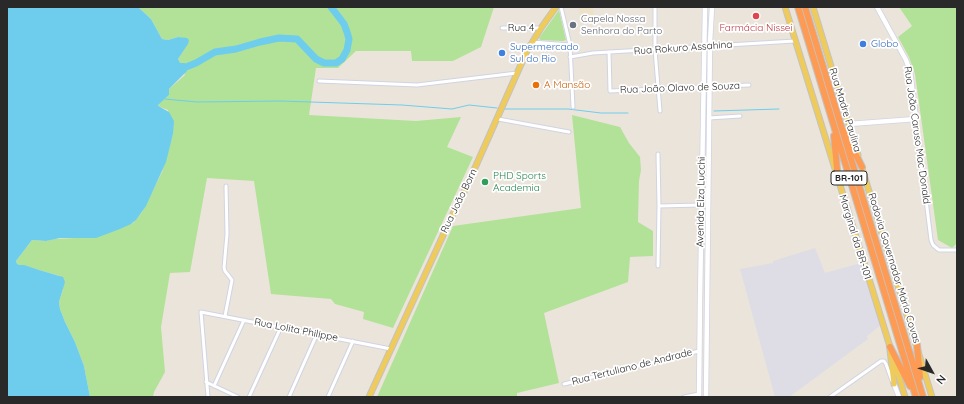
<!DOCTYPE html>
<meta charset="utf-8">
<style>
body{margin:0}
#map{position:relative;width:964px;height:404px;overflow:hidden;background:#ebe4db;font-family:Quicksand,sans-serif}
canvas{display:block}
.frame{position:absolute;inset:0;border:8px solid #292929;pointer-events:none}
.north{position:absolute;left:912px;top:352px;width:40px;height:40px;-webkit-text-stroke:3px #fff;paint-order:stroke;rotate:130deg;font-size:11px;font-weight:700;line-height:16px;text-align:center;color:#292929}
.north::after{content:'';display:block;margin:auto;width:14px;height:18px;background:#292929;clip-path:polygon(50% 0,100% 100%,50% 72%,0 100%)}
</style>
<div id="map">
<canvas width="964" height="404"></canvas>
<div class="frame"></div>
<div class="north">N</div>
</div>
<script>
const context = document.querySelector('canvas').getContext('2d');
context.lineJoin = 'round';
function paint(path, color) {
  context.fillStyle = color;
  context.fill(path, 'evenodd');
}
function poly(rows) {
  const path = new Path2D();
  for (const r of rows) {
    path.moveTo(r[0], r[1]);
    for (let i = 2; i < r.length; i += 2) path.lineTo(r[i], r[i + 1]);
  }
  return path;
}
function stroke(path, color, width, dash) {
  context.strokeStyle = color;
  context.lineWidth = width;
  context.lineCap = dash ? 'butt' : 'round';
  context.setLineDash(dash || []);
  context.stroke(path);
}
function drawText(font, color, halo, rows, align = 'center') {
  context.font = font + ' Quicksand,sans-serif';
  context.lineWidth = 3.5;
  context.setLineDash([]);
  context.textBaseline = 'middle';
  context.strokeStyle = halo;
  context.fillStyle = color;
  for (const [text, x, y, turn = 0] of rows) {
    context.save();
    context.translate(x, y);
    context.rotate((+turn || 0) * Math.PI / 180);
    context.textAlign = isNaN(turn) ? turn : align;
    if (halo) context.strokeText(text, 0, 0);
    context.fillText(text, 0, 0);
    context.restore();
  }
}
const industrial = poly([
 [815,248,825,273,861,263,881,325,867,336,868,339,789,397,775,397,740,269,773,263,773,261]
]);
const education = poly([
 [578,7,593,7,596,25,590,25,590,23,582,24]
]);
const green = poly([
 [138,7,494,7,481,47,453,61,412,61,411,51,356,51,338,68,316,68,309,115,416,121,461,117,447,147,473,157,393,328,363,319,364,312,335,304,331,299,271,294,254,181,207,178,190,272,170,273,161,327,165,372,154,392,153,397,90,397,84,366,75,342,65,322,60,309,59,302,63,289,60,276,20,265,17,264,16,261,32,240,46,241,54,239,75,238,133,223,142,212,162,172,173,134,168,110,160,107,158,104,169,95,169,89,185,75,178,59,185,48,188,39,178,37,168,40,162,39,151,19],
 [899,7,957,7,957,243,952,248,938,240,915,74,909,57,898,37,912,26],
 [559,10,566,40,563,41,540,40,539,38],
 [572,115,620,127,629,143,640,157,641,170,639,181,638,222,653,231,653,256,630,257,628,282,544,313,559,383,517,393,517,397,377,397,453,226,581,208]
]);
const water = poly([
 [7,7,138,7,151,19,162,39,168,40,178,37,187,38,189,40,188,44,178,59,180,63,185,63,187,71,169,89,169,95,158,105,160,107,169,112,174,121,173,134,166,162,146,206,136,220,131,224,120,229,96,238,60,238,46,241,32,240,16,261,17,264,20,265,24,265,39,270,63,277,65,282,59,302,60,309,65,322,75,342,84,366,90,397,7,397]
]);
const stream = poly([
 [165,99,197,102,280,101,402,105,452,109,469,105,497,108],
 [504,109,568,109,601,113,628,113],
 [714,111,779,109]
]);
const river = poly([
 [186,67,196,63,215,52,236,49,260,42,279,38,297,39,316,59,324,63,336,63,342,59,347,50,349,39,347,32,344,24,338,16,331,7]
]);
const street = poly([
 [561,7,570,45,573,107],
 [655,7,655,50,660,111],
 [502,28,541,28],
 [532,42,570,45],
 [609,52,610,91,749,85],
 [570,57,593,53,795,41],
 [319,81,417,85,517,73],
 [709,118,740,116],
 [498,119,569,132],
 [916,119,931,240,933,245,939,250,957,250],
 [659,206,701,205],
 [658,266,659,206,658,154],
 [225,316,232,280,225,271,224,268,227,234,226,186],
 [206,382,238,397],
 [564,384,699,351],
 [214,386,244,320],
 [208,397,201,312,391,349],
 [249,397,281,327],
 [289,397,317,334],
 [328,397,353,341],
 [684,397,699,394],
 [830,397,881,361,884,361,886,364,892,381]
]);
const secondary = poly([
 [849,124,916,119,910,71,906,60,877,7],
 [894,384,899,397],
 [699,397,700,300,705,7],
 [706,397,710,42,712,7]
]);
const primary = poly([
 [785,7,891,350],
 [813,7,858,155],
 [861,165,932,397],
 [890,350,894,384],
 [894,360,905,397],
 [369,397,451,218,466,188,527,51,541,28,556,7]
]);
const highway = poly([
 [798,7,916,397],
 [805,7,923,397],
 [844,131,862,167],
 [834,136,838,180],
 [917,345,920,377],
 [890,347,910,386]
]);
const markers = [
 [756,16,4,"#e0444e"],
 [573,25,4,"#6b7280"],
 [863,44,4,"#3f7fe0"],
 [502,53,4,"#3f7fe0"],
 [536,85,4,"#e8710a"],
 [485,182,4,"#2e9e5b"]
];
const shields = [
 [849,178,36]
];
const shieldNames = [
 ["BR-101",849,178]
];
const worshipNames = [
 ["Capela Nossa",581,19],
 ["Senhora do Parto",581,31]
];
const streetNames = [
 ["Rua 4",521,28],
 ["Rua Rokuro Assahina",683,48,-4],
 ["Rua João Olavo de Souza",680,88,-2],
 ["Rua Madre Paulina",845,110,73],
 ["Rua João Caruso Mac Donald",917,135,82],
 ["Rua João Born",459,201,-64],
 ["Avenida Elza Lucchi",701,202,-89],
 ["Marginal da BR-101",855,237,73],
 ["Rodovia Governador Mário Covas",894,268,73],
 ["Rua Lolita Philippe",296,330,11],
 ["Rua Tertuliano de Andrade",632,367,-14]
];
const healthNames = [
 ["Farmácia Nissei",756,28]
];
const shopNames = [
 ["Globo",871,44],
 ["Supermercado",510,47],
 ["Sul do Rio",510,59]
];
const foodNames = [
 ["A Mansão",544,85]
];
const leisureNames = [
 ["PHD Sports",493,176],
 ["Academia",493,188]
];
paint(industrial, '#dedce4');
paint(education, '#ede1ca');
paint(green, '#b2e297');
paint(water, '#6ecded');
stroke(stream, '#6ecded', 1);
stroke(river, '#6ecded', 7);
stroke(street, '#d0d4e2', 5);
stroke(secondary, '#d0d4e2', 6);
stroke(primary, '#c3c3c3', 7);
stroke(highway, '#c3c3c3', 8);
stroke(street, '#fff', 3);
stroke(secondary, '#fff', 4.5);
stroke(primary, '#efcb5c', 5);
stroke(highway, '#fd9b55', 6);
for (const [x, y, r, color] of markers) {
  const dot = new Path2D();
  dot.arc(x, y, r, 0, 2 * Math.PI);
  context.fillStyle = color;
  context.fill(dot);
  stroke(dot, '#fff', 1.5);
}
for (const [x, y, w] of shields) {
  const box = new Path2D();
  box.roundRect(x - w / 2, y - 7, w, 14, 3);
  context.fillStyle = '#fff';
  context.fill(box);
  stroke(box, '#292929', 1);
}
drawText('bold 9px', '#292929', null, shieldNames);
drawText('10px', '#5b616d', '#fff', worshipNames, 'left');
drawText('10px', '#292929', '#fff', streetNames);
drawText('10px', '#be3a42', '#fff', healthNames);
drawText('10px', '#366cbe', '#fff', shopNames, 'left');
drawText('10px', '#c56008', '#fff', foodNames, 'left');
drawText('10px', '#27864d', '#fff', leisureNames, 'left');
</script>
